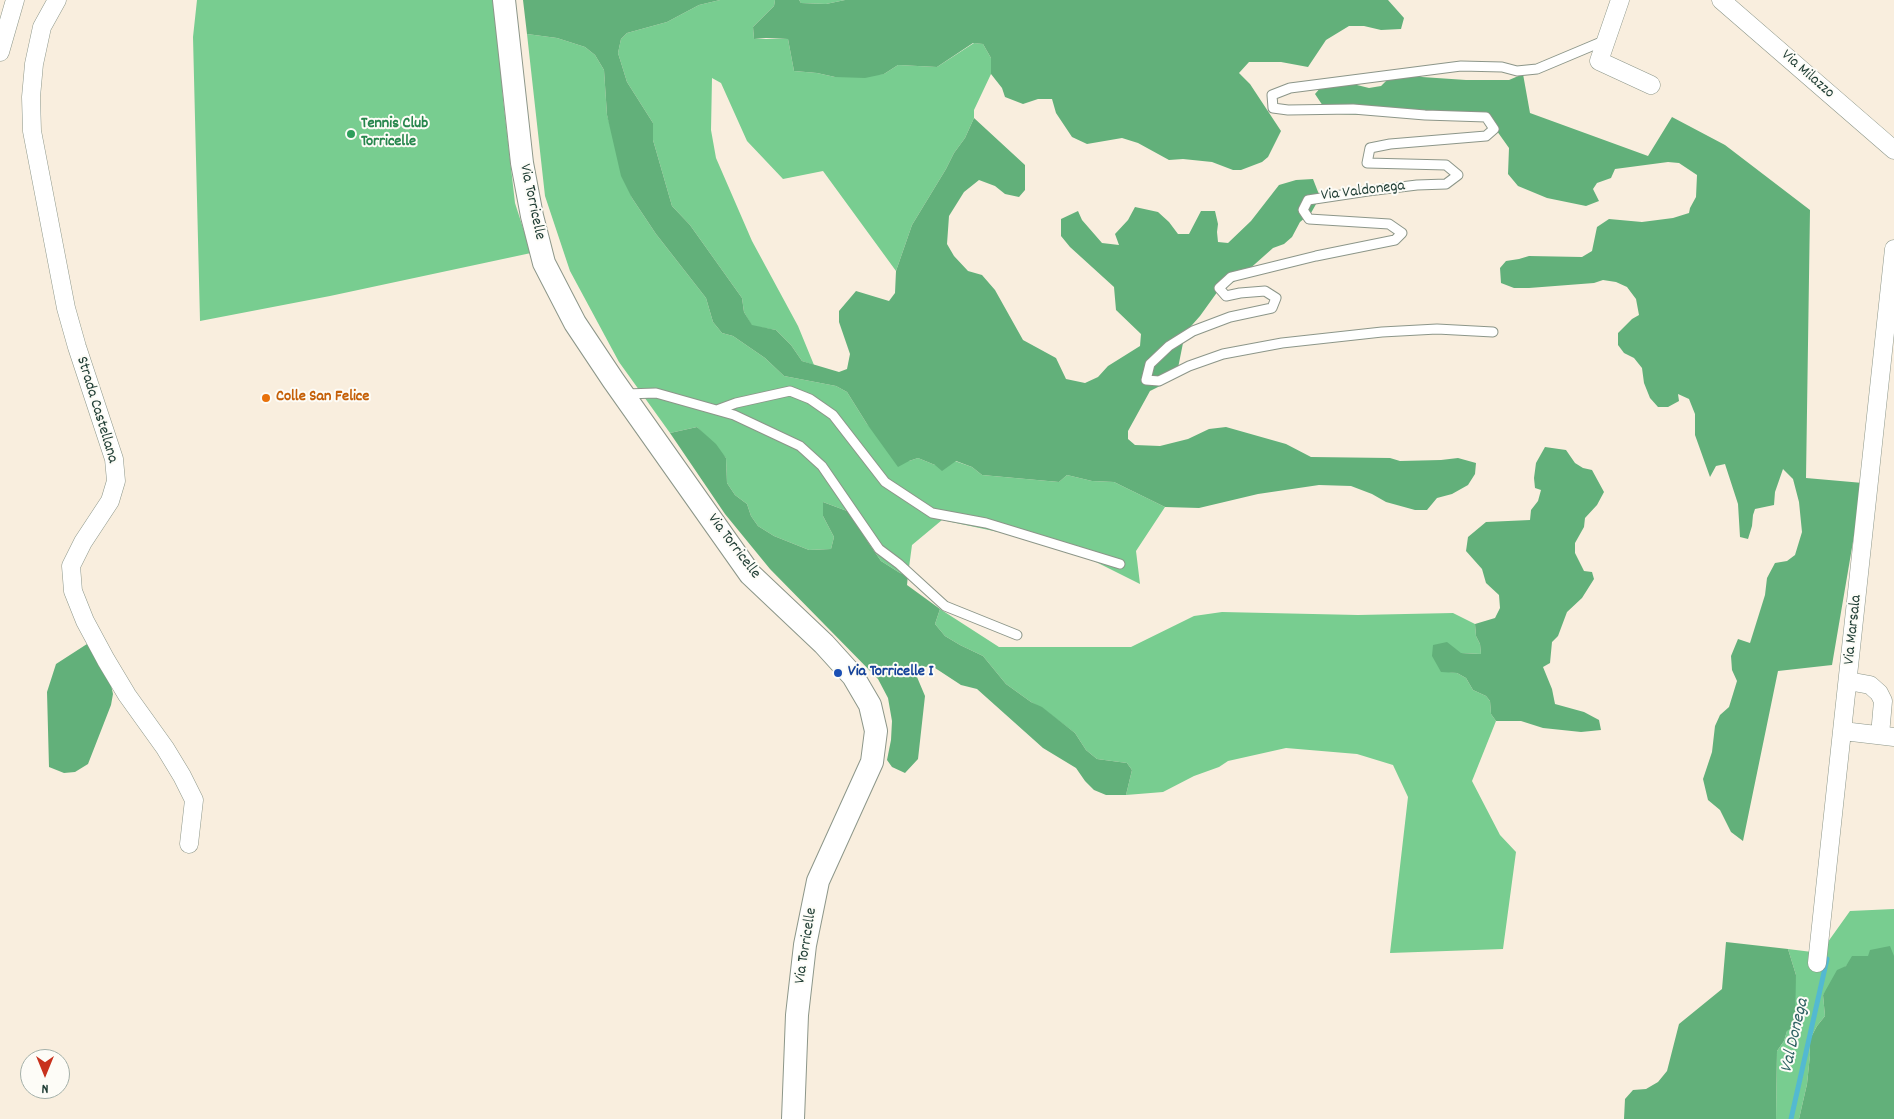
<!DOCTYPE html>
<style>
body{margin:0}
#map{position:relative;width:1894px;height:1119px;overflow:hidden;background:#f9eede;font-family:Dekko,sans-serif}
canvas{display:block}
.north{position:absolute;left:20px;top:1049px;width:50px;height:50px;box-sizing:border-box;background:#fdfcf7;border:1px solid #a4b0a9;border-radius:50%;rotate:180deg;font-size:14px;font-weight:700;line-height:20px;text-align:center;color:#1f3d34}
.north::after{content:'';display:block;margin:auto;width:18px;height:22px;background:#c8321e;clip-path:polygon(50% 0,100% 100%,50% 72%,0 100%)}
</style>
<div id="map">
<canvas width="1894" height="1119"></canvas>
<div class="north">N</div>
</div>
<script>
const context = document.querySelector('canvas').getContext('2d');
context.lineJoin = 'round';
function paint(path, color) {
  context.fillStyle = color;
  context.fill(path, 'evenodd');
}
function poly(rows) {
  const path = new Path2D();
  for (const r of rows) {
    path.moveTo(r[0], r[1]);
    for (let i = 2; i < r.length; i += 2) path.lineTo(r[i], r[i + 1]);
  }
  return path;
}
function stroke(path, color, width, dash) {
  context.strokeStyle = color;
  context.lineWidth = width;
  context.lineCap = dash ? 'butt' : 'round';
  context.setLineDash(dash || []);
  context.stroke(path);
}
function drawText(font, color, halo, rows, align = 'center') {
  context.font = font + ' Dekko,sans-serif';
  context.lineWidth = 4;
  context.setLineDash([]);
  context.textBaseline = 'middle';
  context.strokeStyle = halo;
  context.fillStyle = color;
  for (const [text, x, y, turn = 0] of rows) {
    context.save();
    context.translate(x, y);
    context.rotate((+turn || 0) * Math.PI / 180);
    context.textAlign = isNaN(turn) ? turn : align;
    if (halo) context.strokeText(text, 0, 0);
    context.fillText(text, 0, 0);
    context.restore();
  }
}
const green = poly([
 [197,0,495,0,503,98,515,203,531,253,330,296,200,321,193,37],
 [720,0,775,0,774,6,753,27,754,39,788,39,794,71,817,73,835,77,884,74,898,65,937,67,974,43,983,44,991,58,991,74,974,110,974,118,965,138,954,153,946,169,912,225,896,271,823,171,783,179,747,141,721,83,712,78,711,130,716,158,752,241,798,326,814,365,802,361,791,345,776,330,752,326,744,312,742,298,690,225,672,206,653,140,653,123,627,82,618,53,621,39,627,33,667,22,699,5],
 [799,0,845,0,826,4,801,3],
 [527,34,557,38,585,47,595,55,604,70,607,115,632,198,656,234,706,298,713,322,722,333,733,336,765,358,784,376,836,386,847,392,867,424,909,461,918,458,935,465,955,461,972,467,982,475,1059,482,1067,475,1092,481,1114,482,1165,507,1136,551,1140,584,1064,546,942,520,912,545,908,575,900,573,881,561,868,542,855,514,823,502,823,516,834,537,831,549,809,550,774,536,758,526,751,516,747,504,735,495,727,483,726,458,697,427,670,433,619,362,570,271,545,196],
 [940,609,999,647,1131,647,1194,616,1222,612,1358,615,1453,613,1475,624,1476,636,1480,644,1481,654,1461,653,1441,671,1457,673,1466,678,1473,690,1486,696,1490,701,1491,714,1496,721,1472,781,1500,835,1516,852,1503,949,1390,953,1408,797,1393,765,1357,754,1286,748,1228,761,1219,767,1194,776,1163,792,1126,795,1132,770,1127,763,1097,759,1086,750,1075,733,1042,708,1031,702,1006,684,983,656,960,645,945,636,935,624],
 [1894,909,1894,956,1868,956,1846,966,1823,995,1825,1016,1817,1026,1809,1041,1810,1055,1807,1084,1799,1119,1776,1119,1777,1051,1784,1041,1787,1031,1796,975,1788,949,1820,953,1850,911]
]);
const forest = poly([
 [523,0,720,0,699,5,667,22,627,33,621,39,618,53,627,82,653,123,653,140,672,206,690,225,742,298,744,312,752,325,776,330,791,345,802,361,839,372,847,369,850,354,839,322,839,311,856,291,889,301,895,293,896,271,912,225,946,169,954,153,965,138,974,118,1025,165,1025,190,1019,197,1005,194,995,186,979,180,964,192,949,216,947,244,954,256,968,271,982,275,995,290,1023,340,1056,358,1066,379,1085,383,1098,377,1108,366,1140,346,1141,334,1116,310,1114,287,1070,247,1061,236,1061,219,1078,211,1082,220,1102,243,1119,245,1115,234,1128,220,1135,207,1158,212,1169,222,1178,234,1189,234,1201,211,1215,211,1218,224,1217,232,1218,242,1228,243,1251,221,1279,185,1296,180,1313,179,1320,197,1311,213,1300,222,1292,237,1284,244,1273,248,1237,280,1218,291,1200,316,1185,333,1177,373,1162,385,1150,391,1128,431,1128,439,1135,445,1160,446,1188,439,1209,429,1226,427,1286,444,1311,457,1390,458,1400,461,1441,460,1458,458,1476,463,1475,474,1468,485,1452,494,1437,498,1427,510,1415,510,1386,502,1372,494,1351,486,1319,485,1258,494,1199,508,1165,507,1114,482,1092,481,1067,475,1059,482,982,475,972,467,956,461,942,471,935,465,918,458,909,461,898,467,867,424,847,392,836,386,784,376,765,358,733,336,722,333,713,322,706,298,656,234,632,198,621,176,607,115,604,70,595,55,585,47,557,38,527,34],
 [775,0,799,0,801,3,826,4,845,0,1388,0,1404,18,1401,29,1381,30,1364,26,1349,26,1326,40,1308,67,1281,62,1249,62,1239,73,1250,84,1281,131,1268,157,1262,162,1241,170,1233,170,1212,162,1183,159,1169,160,1138,143,1122,138,1087,144,1072,137,1056,113,1052,99,1038,99,1023,104,1005,97,1002,88,991,74,991,58,983,44,973,43,937,67,898,65,884,74,865,78,835,77,817,73,794,71,788,39,766,38,754,39,753,27,774,6],
 [1410,72,1422,77,1466,80,1509,80,1523,74,1530,113,1648,156,1672,117,1725,145,1810,210,1806,478,1863,483,1832,665,1778,671,1743,841,1731,832,1720,810,1708,800,1703,779,1712,752,1715,726,1720,715,1729,707,1737,681,1732,670,1731,656,1738,639,1750,643,1765,595,1767,578,1775,563,1787,561,1795,555,1802,532,1799,502,1793,479,1783,469,1775,492,1774,505,1755,509,1753,515,1752,526,1748,539,1740,537,1738,504,1725,464,1716,466,1710,477,1695,435,1695,414,1689,399,1678,394,1679,401,1668,407,1658,407,1650,398,1644,383,1642,368,1634,358,1624,353,1618,345,1618,333,1632,319,1639,315,1636,299,1627,287,1616,282,1603,280,1594,283,1529,288,1514,288,1501,283,1500,268,1506,261,1519,259,1529,256,1582,257,1592,251,1597,227,1609,219,1642,222,1673,218,1689,213,1690,208,1696,197,1697,175,1679,163,1668,162,1615,169,1611,178,1597,183,1593,189,1599,201,1586,206,1547,198,1518,186,1508,174,1509,148,1492,124,1487,121,1396,112,1368,115,1339,114,1323,106,1315,94,1321,87,1349,83,1369,88,1381,86,1392,75],
 [697,427,716,444,726,458,727,483,735,495,747,504,751,516,758,526,774,536,809,550,831,549,834,537,823,516,823,502,855,514,868,542,881,561,900,573,908,575,907,585,940,609,935,624,945,636,960,645,983,656,1006,684,1031,702,1042,707,1075,733,1086,750,1097,759,1127,763,1132,770,1126,795,1106,795,1094,790,1085,781,1076,768,1043,748,977,689,961,685,932,666,924,667,917,677,925,696,918,759,905,773,892,767,887,760,891,740,892,721,888,698,878,679,770,569,725,514,670,433],
 [1545,447,1566,450,1575,463,1583,468,1592,470,1604,492,1597,505,1585,518,1584,527,1575,543,1575,553,1584,571,1592,572,1594,579,1582,598,1567,612,1558,636,1552,642,1550,663,1543,667,1552,689,1555,704,1584,712,1599,720,1601,730,1581,732,1543,728,1521,721,1496,721,1491,714,1490,701,1486,696,1473,690,1466,678,1457,673,1441,672,1432,656,1433,645,1447,642,1461,653,1481,654,1480,644,1476,636,1475,624,1495,618,1500,608,1499,595,1486,583,1482,569,1466,551,1468,537,1486,522,1530,520,1531,510,1538,501,1541,490,1535,488,1534,478,1536,463],
 [87,644,98,656,110,680,113,694,111,705,88,764,75,772,64,773,49,767,47,692,56,664],
 [1726,942,1788,949,1796,975,1795,1025,1787,1031,1784,1041,1777,1051,1776,1119,1624,1119,1625,1099,1633,1090,1646,1089,1658,1082,1667,1071,1679,1024,1722,989],
 [1890,946,1894,956,1894,1119,1799,1119,1807,1084,1810,1055,1809,1041,1817,1026,1825,1016,1823,995,1837,970,1846,966,1852,956,1868,956,1870,950]
]);
const stream = poly([
 [1791,1119,1827,959]
]);
const service = poly([
 [1493,332,1437,329,1382,332,1282,343,1223,354,1189,366,1159,381,1146,380,1150,364,1169,346,1193,331,1230,317,1272,308,1276,298,1265,291,1240,293,1226,296,1219,288,1231,277,1316,256,1395,240,1402,233,1389,224,1309,219,1303,210,1308,200,1368,191,1417,185,1446,184,1458,175,1446,165,1367,163,1370,148,1390,144,1486,136,1494,129,1486,117,1425,115,1353,109,1288,110,1273,108,1272,95,1290,88,1461,66,1502,67,1517,71,1537,69,1606,40],
 [626,394,656,393,734,415,800,446,822,466,879,549,899,564,945,606,1017,635],
 [717,410,736,403,790,391,810,399,833,415,885,482,932,513,986,523,1120,564]
]);
const minor = poly([
 [57,0,42,27,34,64,31,97,32,131,66,308,77,347,114,459,116,481,110,501,83,542,71,566,73,591,85,621,106,660,127,695,165,748,182,776,194,800,189,844],
 [1620,0,1599,61,1651,85],
 [1721,0,1894,150],
 [0,52,15,0],
 [1848,681,1870,685,1879,693,1883,701,1880,735],
 [1843,731,1894,737],
 [1817,963,1894,249]
]);
const tertiary = poly([
 [504,0,522,163,532,216,544,263,575,323,613,380,750,574,824,644,853,676,870,705,876,731,872,762,818,881,805,945,797,1015,793,1119]
]);
const markers = [
 [351,134,5,"#2e9e5b"],
 [266,398,5,"#e8710a"],
 [838,673,5,"#1a4fb4"]
];
const streetNames = [
 ["Via Milazzo",1807,75,41],
 ["Via Valdonega",1363,192,-7],
 ["Via Torricelle",531,202,78],
 ["Strada Castellana",96,410,73],
 ["Via Torricelle",733,547,53],
 ["Via Marsala",1854,630,-84],
 ["Via Torricelle",807,946,-81]
];
const leisureNames = [
 ["Tennis Club",361,125],
 ["Torricelle",361,143]
];
const foodNames = [
 ["Colle San Felice",276,398]
];
const transitNames = [
 ["Via Torricelle I",848,673]
];
const waterNames = [
 ["Val Donega",1796,1036,-77]
];
paint(green, '#78cd90');
paint(forest, '#62b07a');
stroke(stream, '#53b9d1', 5);
stroke(service, '#8c9689', 11);
stroke(minor, '#8c9689', 19);
stroke(tertiary, '#8c9689', 24);
stroke(service, '#fff', 9);
stroke(minor, '#fff', 18);
stroke(tertiary, '#fff', 22);
for (const [x, y, r, color] of markers) {
  const dot = new Path2D();
  dot.arc(x, y, r, 0, 2 * Math.PI);
  context.fillStyle = color;
  context.fill(dot);
  stroke(dot, '#fdfcf7', 2);
}
drawText('16px', '#1f3d34', '#fdfcf7', streetNames);
drawText('bold 16px', '#27864d', '#fdfcf7', leisureNames, 'left');
drawText('bold 16px', '#c56008', '#fdfcf7', foodNames, 'left');
drawText('bold 16px', '#164399', '#fdfcf7', transitNames, 'left');
drawText('italic 18px', '#2f6263', '#fdfcf7', waterNames);
</script>
